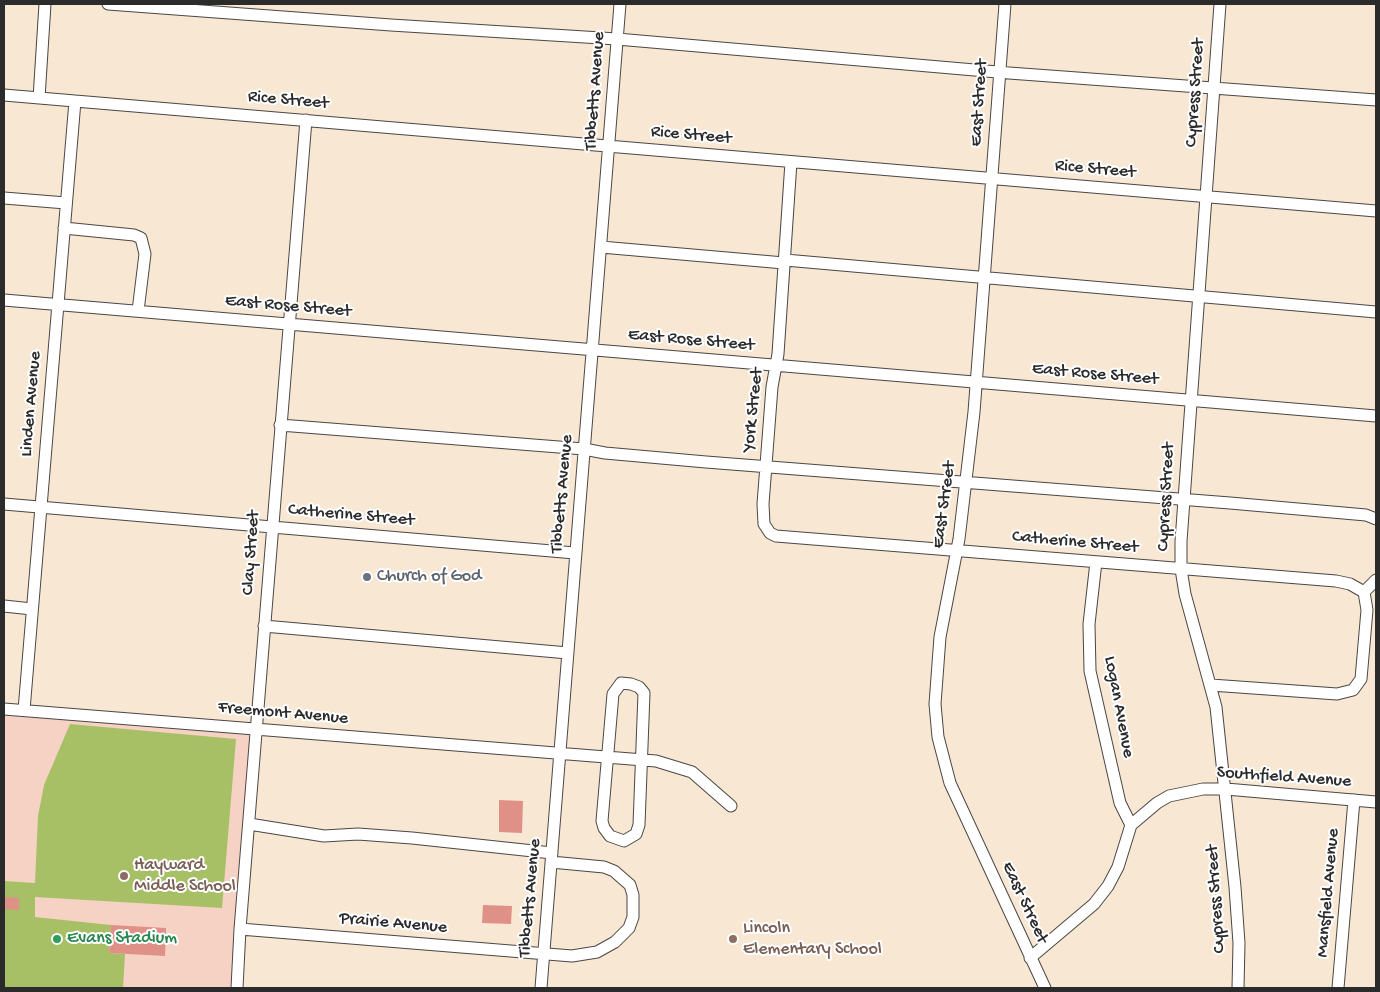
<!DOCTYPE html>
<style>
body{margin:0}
#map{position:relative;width:1380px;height:992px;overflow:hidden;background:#f7e7d3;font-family:"Gochi Hand",sans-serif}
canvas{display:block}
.frame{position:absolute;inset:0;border:5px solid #2b2b2b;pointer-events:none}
</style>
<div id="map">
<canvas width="1380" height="992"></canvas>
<div class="frame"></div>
</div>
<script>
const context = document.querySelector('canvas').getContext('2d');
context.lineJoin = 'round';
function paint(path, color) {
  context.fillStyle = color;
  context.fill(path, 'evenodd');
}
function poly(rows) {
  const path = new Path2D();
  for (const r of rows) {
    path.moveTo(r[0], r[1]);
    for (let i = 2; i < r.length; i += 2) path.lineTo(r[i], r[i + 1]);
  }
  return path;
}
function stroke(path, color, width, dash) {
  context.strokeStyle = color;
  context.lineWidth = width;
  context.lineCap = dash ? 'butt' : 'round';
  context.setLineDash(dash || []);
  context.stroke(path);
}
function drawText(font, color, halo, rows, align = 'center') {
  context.font = font + ' "Gochi Hand",sans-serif';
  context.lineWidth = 4;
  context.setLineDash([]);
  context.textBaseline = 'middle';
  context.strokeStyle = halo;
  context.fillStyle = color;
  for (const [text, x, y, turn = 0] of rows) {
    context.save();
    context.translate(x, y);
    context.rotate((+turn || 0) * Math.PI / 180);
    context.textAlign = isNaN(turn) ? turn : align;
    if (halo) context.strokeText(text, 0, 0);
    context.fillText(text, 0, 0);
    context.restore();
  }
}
const built = poly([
 [4,709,257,730,237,988,4,988]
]);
const green = poly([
 [70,724,236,739,222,908,35,897,35,917,111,925,109,953,125,954,123,988,4,988,4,881,35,883,38,816,44,785]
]);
const building = poly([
 [499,800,523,801,522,833,499,832],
 [4,897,19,898,19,910,4,909],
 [483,905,512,906,511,924,482,923],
 [111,925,166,928,165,956,109,953]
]);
const minor = poly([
 [108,4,391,25,617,39,1009,73,1376,100],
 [1005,4,974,412,959,539,940,637,935,704,938,737,950,783,1045,988],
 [1220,4,1181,541,1181,569,1185,594,1216,707,1235,887,1239,943,1238,988],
 [4,95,1376,211],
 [39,98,45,4],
 [791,162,778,354,772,387,763,504,764,524,770,533,776,536,1336,581,1350,584,1364,592,1367,610,1361,679,1353,690,1337,694,1211,685],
 [4,198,66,203],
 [64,228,134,235,141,238,145,254,138,311],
 [601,247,784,263],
 [785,260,1376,312],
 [4,300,1376,416],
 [280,425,584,449,605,453,706,462,1230,503,1366,515,1376,519],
 [4,504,575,553],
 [1096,562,1089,624,1090,671,1120,803,1131,825],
 [1364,592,1376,580],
 [4,606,32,609],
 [264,626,568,653],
 [621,683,631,684,639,687,644,693,639,825,636,834,624,841,610,836,604,828,602,821,613,694,621,683],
 [4,709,656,761,692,772,731,806],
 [24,710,75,101],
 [249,824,324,836,358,834,412,838,552,853],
 [240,929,572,956,597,952,615,942,629,928,633,917,633,895,630,885,614,871,604,867,551,862],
 [1030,958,1094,904,1108,886,1118,867,1131,825,1157,803,1169,796,1203,789,1226,789,1376,802],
 [237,988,240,929,306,120],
 [541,988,620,4],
 [1338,988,1354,800]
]);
const markers = [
 [367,577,5,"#6b7280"],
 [124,876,5,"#8d6e63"],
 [57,939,5,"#2e9e5b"],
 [733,939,5,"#8d6e63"]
];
const streetNames = [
 ["Tibbetts Avenue",596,91,-86],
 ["Cypress Street",1196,93,-86],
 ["Rice Street",288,101,5],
 ["East Street",980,103,-86],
 ["Rice Street",691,136,5],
 ["Rice Street",1095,170,5],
 ["East Rose Street",288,307,5],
 ["East Rose Street",691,341,5],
 ["East Rose Street",1095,375,5],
 ["Linden Avenue",32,404,-85],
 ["York Street",754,410,-84],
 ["Tibbetts Avenue",563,494,-85],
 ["Cypress Street",1167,497,-87],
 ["East Street",945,505,-82],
 ["Catherine Street",351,516,5],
 ["Catherine Street",1075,543,5],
 ["Clay Street",252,553,-86],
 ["Logan Avenue",1118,707,79],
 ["Freemont Avenue",283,714,5],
 ["Southfield Avenue",1284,778,4],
 ["Mansfield Avenue",1329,893,-85],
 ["Tibbetts Avenue",531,898,-85],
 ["Cypress Street",1217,899,-94],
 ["East Street",1024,903,65],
 ["Prairie Avenue",393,924,5]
];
const worshipNames = [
 ["Church of God",377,577]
];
const educationNames = [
 ["Hayward",134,866],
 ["Middle School",134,887],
 ["Lincoln",743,929],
 ["Elementary School",743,950]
];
const leisureNames = [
 ["Evans Stadium",67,939]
];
paint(built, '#f6d2c4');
paint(green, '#a7c066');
paint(building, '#df9087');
stroke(minor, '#4a4744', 13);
stroke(minor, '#fff', 11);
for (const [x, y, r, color] of markers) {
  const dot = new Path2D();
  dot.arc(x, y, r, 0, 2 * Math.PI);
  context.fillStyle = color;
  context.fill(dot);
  stroke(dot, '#fff', 2);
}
drawText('18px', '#2b2b2b', '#fff', streetNames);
drawText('18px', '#5b616d', '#fff', worshipNames, 'left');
drawText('18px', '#785e54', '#fff', educationNames, 'left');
drawText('18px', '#27864d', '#fff', leisureNames, 'left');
</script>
